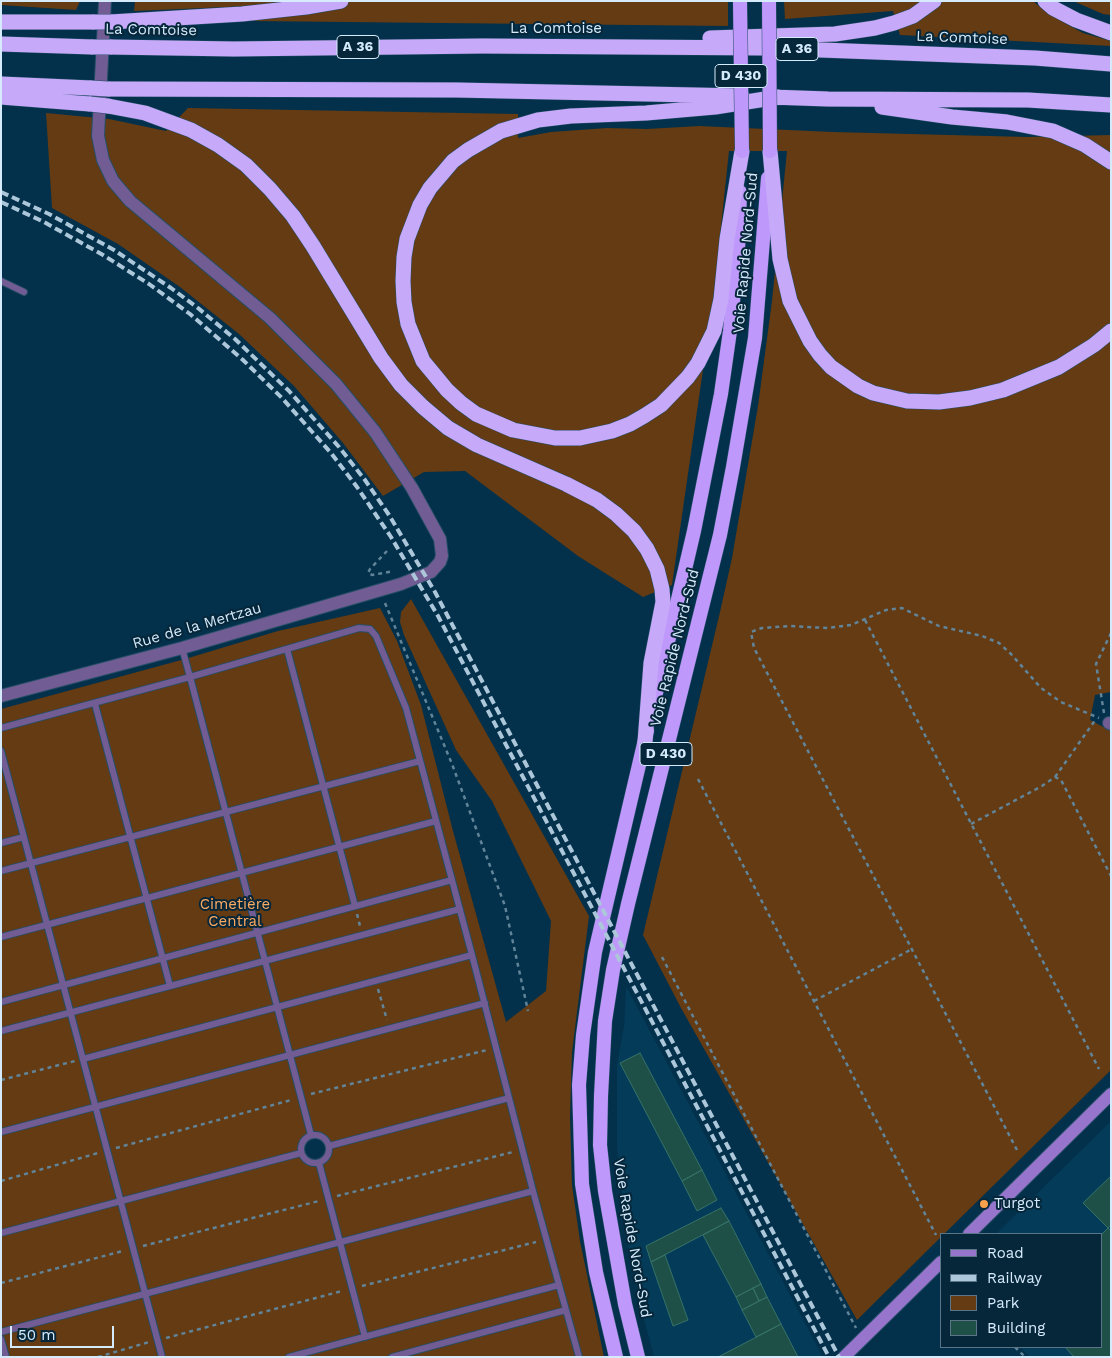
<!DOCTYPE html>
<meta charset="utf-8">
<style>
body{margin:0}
#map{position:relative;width:1112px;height:1358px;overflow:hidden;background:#03304a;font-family:"Work Sans",sans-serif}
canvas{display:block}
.frame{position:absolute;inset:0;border:2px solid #d5ebfc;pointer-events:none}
.legend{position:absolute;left:940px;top:1233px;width:162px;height:115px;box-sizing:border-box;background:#062639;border:1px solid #597587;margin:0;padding:6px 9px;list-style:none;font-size:15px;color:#d5ebfc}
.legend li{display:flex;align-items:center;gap:10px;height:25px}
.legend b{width:25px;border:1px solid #597587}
.scale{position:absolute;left:10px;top:1326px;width:104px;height:22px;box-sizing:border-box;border:2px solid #d5ebfc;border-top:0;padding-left:6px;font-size:15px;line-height:18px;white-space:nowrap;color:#d5ebfc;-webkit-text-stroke:4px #062639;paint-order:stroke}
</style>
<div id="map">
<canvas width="1112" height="1358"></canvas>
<div class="frame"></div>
<ul class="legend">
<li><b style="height:6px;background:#9775cd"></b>Road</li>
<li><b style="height:6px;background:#adc7da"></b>Railway</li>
<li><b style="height:14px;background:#643b13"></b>Park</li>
<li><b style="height:14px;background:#1f5047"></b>Building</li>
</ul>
<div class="scale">50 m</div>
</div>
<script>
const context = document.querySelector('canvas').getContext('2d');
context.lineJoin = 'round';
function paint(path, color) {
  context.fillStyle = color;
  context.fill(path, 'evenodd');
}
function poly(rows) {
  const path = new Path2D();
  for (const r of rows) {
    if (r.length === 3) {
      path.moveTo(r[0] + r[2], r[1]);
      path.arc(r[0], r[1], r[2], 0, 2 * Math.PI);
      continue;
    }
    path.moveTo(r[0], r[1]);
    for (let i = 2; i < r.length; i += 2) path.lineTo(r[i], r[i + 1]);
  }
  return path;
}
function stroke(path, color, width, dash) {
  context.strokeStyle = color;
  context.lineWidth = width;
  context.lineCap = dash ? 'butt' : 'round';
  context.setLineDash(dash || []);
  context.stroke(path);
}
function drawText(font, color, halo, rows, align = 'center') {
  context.font = font + ' "Work Sans",sans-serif';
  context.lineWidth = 4;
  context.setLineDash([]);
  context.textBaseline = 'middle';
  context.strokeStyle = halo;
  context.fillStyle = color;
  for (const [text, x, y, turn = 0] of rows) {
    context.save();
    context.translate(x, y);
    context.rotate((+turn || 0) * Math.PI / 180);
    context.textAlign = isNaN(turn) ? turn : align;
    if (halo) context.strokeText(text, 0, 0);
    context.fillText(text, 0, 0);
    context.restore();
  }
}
const built = poly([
 [626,986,823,1357,654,1357,643,1316,626,1235,617,1148,617,1065,624,1026],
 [1111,1121,1111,1357,1030,1357,1020,1347,1101,1347,1101,1234,996,1234]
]);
const green = poly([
 [1,1,80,1,76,10,1,5],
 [135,1,728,1,728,26,250,21,251,6,134,11],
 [784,1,1033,1,1048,14,1083,33,1111,41,1111,46,900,35,893,11,785,19],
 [1073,1,1111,1,1111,15,1103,14],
 [188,108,518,114,518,138,551,132,607,128,647,129,699,126,833,132,1028,137,1111,135,1111,692,1095,695,1090,720,1111,731,1111,1070,944,1234,941,1234,941,1237,857,1320,681,1008,643,935,720,612,732,558,758,406,772,301,787,151,729,151,714,293,672,585,643,597,578,556,465,471,424,472,383,496,343,443,294,386,239,334,180,287,118,244,52,208,46,113,109,119,166,131],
 [411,599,589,916,572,1052,570,1116,572,1185,580,1241,604,1357,1,1357,1,709,185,659,278,631,380,608,397,641,421,705,453,831,506,1022,546,991,551,921,492,801,456,750,404,635,400,622,401,612],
 [318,1134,325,1139,329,1146,329,1153,325,1159,319,1163,312,1163,305,1160,301,1153,300,1146,304,1139,311,1135]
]);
const building = poly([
 [640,1053,702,1170,682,1181,620,1063,640,1053],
 [702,1170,717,1200,697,1211,682,1181,702,1170],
 [1111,1176,1111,1225,1108,1228,1083,1203,1111,1176],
 [721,1208,729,1221,651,1262,646,1246,721,1208],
 [729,1221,761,1284,736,1297,703,1235,729,1221],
 [1108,1228,1111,1231,1111,1357,1074,1357,1065,1347,1101,1347,1101,1235,1108,1228],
 [665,1255,688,1320,673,1326,651,1262,665,1255],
 [761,1284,767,1297,759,1301,753,1288,761,1284],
 [753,1288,759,1301,742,1310,736,1297,753,1288],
 [767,1297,781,1324,756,1337,742,1310,767,1297],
 [781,1324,798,1357,718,1357,772,1329,781,1324]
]);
const path = poly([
 [387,551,370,569,368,573,372,575,394,571],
 [385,603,452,764,505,906,528,1011],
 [865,620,1099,1069],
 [1104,713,1096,664,1111,633],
 [1055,777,1096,719],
 [698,779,936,1235],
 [971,824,1042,786,1055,777,1061,780,1111,876],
 [357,914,360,926],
 [662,957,856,1328],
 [378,989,387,1020],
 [814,1001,912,949],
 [1,1080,75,1061],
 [311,1094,487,1050],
 [116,1148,291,1100],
 [1017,1150,754,648,751,632,762,628,791,626,826,628,851,625,886,610,902,608,939,626,982,636,999,643,1011,654,1041,688,1061,702,1099,718],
 [1,1181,98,1153],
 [337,1196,513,1152],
 [143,1246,319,1201],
 [1,1283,123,1251],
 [362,1286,536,1242],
 [166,1338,342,1291],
 [1015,1347,1025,1357],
 [98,1357,149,1342]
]);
const service = poly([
 [1,281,24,292],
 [182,648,190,677,359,628,370,629,376,636,406,708,472,955],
 [287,649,355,906],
 [95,704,170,986],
 [1,728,190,677,311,1135],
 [1,751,162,1357],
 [1,843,24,837],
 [1,871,420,761],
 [1,937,436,821],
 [1,1002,452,880],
 [1,1031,460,909],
 [83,1059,472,955,509,1098],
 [1,1132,485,1003],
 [315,1149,14],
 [329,1146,509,1098,533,1191],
 [319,1163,365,1337],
 [1,1233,301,1153],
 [1,1332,533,1191,559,1285],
 [1,1339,6,1357],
 [289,1357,559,1285,566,1310],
 [392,1357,566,1310,579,1357]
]);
const minor = poly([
 [1,696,182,648,401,584,431,572,440,562,442,556,440,539,412,488,375,432,336,384,270,318,130,201,113,181,103,160,98,136,105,1],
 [1109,723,1111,724]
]);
const secondary = poly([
 [969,1234,1111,1094],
 [844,1357,941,1262]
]);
const trunk = poly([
 [652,710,694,531,721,394,730,331,738,251,740,192],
 [616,1357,596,1272,582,1184,579,1085,583,1035,595,952,647,731],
 [638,1357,625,1304,605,1191,600,1145,601,1096,605,1021,613,970,628,904,720,535,733,467,755,338,768,178]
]);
const motorway = poly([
 [1045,1,1053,8,1076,20,1111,33],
 [1,22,94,22],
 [111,22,242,14,306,7,341,1],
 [710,38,835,34,875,28,894,23,913,16,934,1],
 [1,44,93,47],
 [110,47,234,49,483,46,768,48,1035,58,1111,64],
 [1,84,91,88],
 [108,89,457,90,742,96],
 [1,97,90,104],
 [770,97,828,99,1028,100,1111,105],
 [108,106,145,113,191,130,218,145,246,165,270,189,293,216,313,246,381,358,401,385,423,407,448,428,477,445,566,484,597,500,616,514,634,531,647,549,657,569,662,589,663,602,651,663,645,742],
 [882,107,952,117,1007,122,1053,131,1085,145,1111,162],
 [742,151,727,239,721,299,714,331,698,363,688,377,661,405,644,416,630,424,612,431,580,438,555,438,513,430,476,414,461,403,447,390,423,361,408,324,404,302,403,281,404,257,407,239,420,205,430,188,453,161,468,150,501,131,538,120,571,116,646,113,715,107,778,97],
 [770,151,780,259,790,301,810,341,820,355,831,367,858,386,873,393,907,401,939,402,970,398,1003,390,1059,367,1094,345,1111,331]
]);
const rail = poly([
 [1,192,49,214,114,250,171,288,198,308,235,339,289,391,339,447,365,480,389,515,435,592,839,1357],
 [1,202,44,222,103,255,149,284,190,314,243,360,282,398,331,453,357,487,391,537,438,616,829,1357]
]);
const trunkBridge = poly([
 [740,1,742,151],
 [769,1,770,151]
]);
const motorwayBridge = poly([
 [94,22,111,22],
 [93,47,110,47],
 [91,88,108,89],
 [90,104,108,106]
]);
const markers = [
 [984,1204,5,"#f9a04d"]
];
const shields = [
 [358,47,42],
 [797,49,42],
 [741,76,52],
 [666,754,52]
];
const shieldNames = [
 ["A 36",358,47],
 ["A 36",797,49],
 ["D 430",741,76],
 ["D 430",666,754]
];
const streetNames = [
 ["La Comtoise",556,29],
 ["La Comtoise",151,30,1],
 ["La Comtoise",962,38,2],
 ["Voie Rapide Nord-Sud",746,253,-85],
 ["Rue de la Mertzau",197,626,-16],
 ["Voie Rapide Nord-Sud",675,648,-76],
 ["Voie Rapide Nord-Sud",632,1238,80]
];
const parkNames = [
 ["Cimetière",235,905],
 ["Central",235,922]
];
const poiNames = [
 ["Turgot",994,1204]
];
paint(built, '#043b58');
paint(green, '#643b13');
paint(building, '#1f5047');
stroke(building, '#367268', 1);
stroke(service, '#254e66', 8);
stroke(minor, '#254e66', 14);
stroke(secondary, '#254e66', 14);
stroke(trunk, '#254e66', 15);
stroke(motorway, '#254e66', 16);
stroke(path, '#618499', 2.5, [4, 4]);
stroke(service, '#715c93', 6);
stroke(minor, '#715c93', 12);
stroke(secondary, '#9775cd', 12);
stroke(trunk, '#be98fa', 14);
stroke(motorway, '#c7a9fa', 15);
stroke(rail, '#adc7da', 4, [8, 4]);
stroke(trunkBridge, '#254e66', 15, []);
stroke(motorwayBridge, '#254e66', 16, []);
stroke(trunkBridge, '#be98fa', 14);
stroke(motorwayBridge, '#c7a9fa', 15);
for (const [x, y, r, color] of markers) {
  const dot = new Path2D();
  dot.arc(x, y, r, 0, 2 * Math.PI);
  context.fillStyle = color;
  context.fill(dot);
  stroke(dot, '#062639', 2);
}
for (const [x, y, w] of shields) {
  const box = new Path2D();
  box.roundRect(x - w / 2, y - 11.5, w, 23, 4);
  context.fillStyle = '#062639';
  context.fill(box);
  stroke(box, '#d5ebfc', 1);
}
drawText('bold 14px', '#d5ebfc', null, shieldNames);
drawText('15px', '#d5ebfc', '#062639', streetNames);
drawText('15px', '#feab62', '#062639', parkNames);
drawText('15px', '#d5ebfc', '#062639', poiNames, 'left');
</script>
